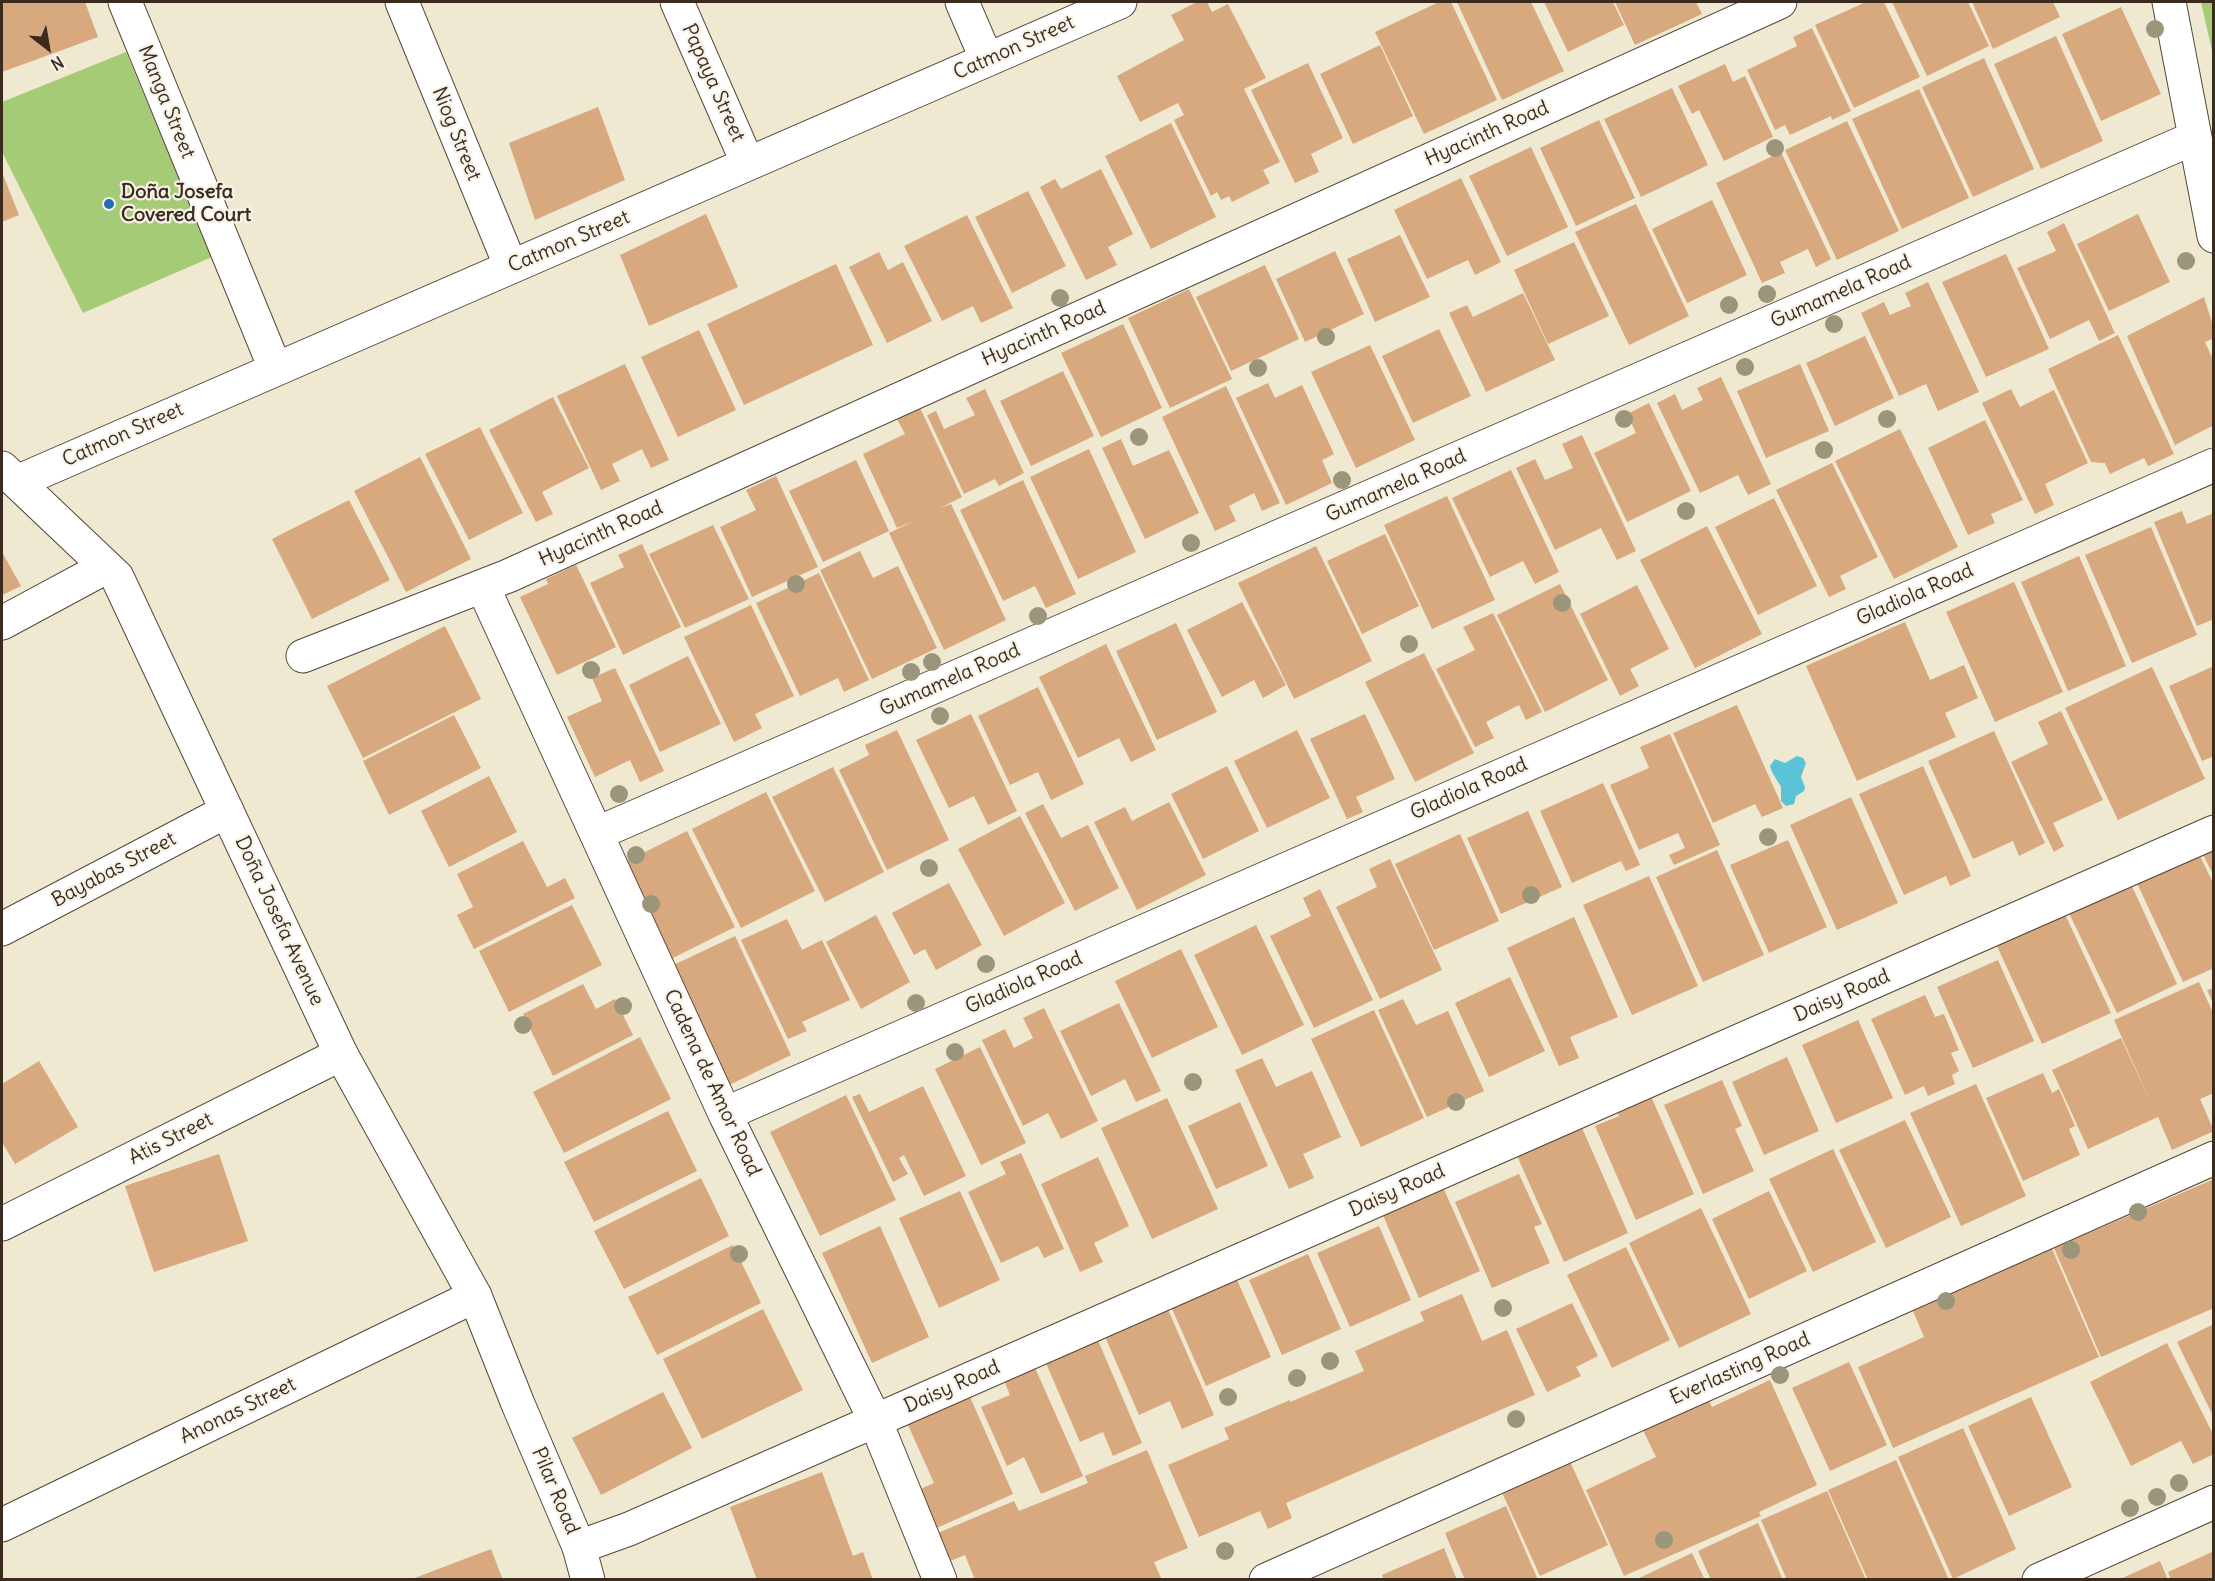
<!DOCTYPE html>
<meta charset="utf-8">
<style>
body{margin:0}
#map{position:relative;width:2215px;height:1581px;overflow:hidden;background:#efe9d1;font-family:Delius,sans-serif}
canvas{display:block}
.frame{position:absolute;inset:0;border:3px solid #3b2a1e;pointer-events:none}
.north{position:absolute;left:18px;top:18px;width:60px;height:60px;-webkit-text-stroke:4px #f7f3e8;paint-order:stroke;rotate:149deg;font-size:16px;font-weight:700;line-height:24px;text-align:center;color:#3b2a1e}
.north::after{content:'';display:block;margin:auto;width:21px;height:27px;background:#3b2a1e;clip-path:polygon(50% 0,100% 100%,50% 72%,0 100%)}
</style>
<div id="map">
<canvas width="2215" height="1581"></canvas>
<div class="frame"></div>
<div class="north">N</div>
</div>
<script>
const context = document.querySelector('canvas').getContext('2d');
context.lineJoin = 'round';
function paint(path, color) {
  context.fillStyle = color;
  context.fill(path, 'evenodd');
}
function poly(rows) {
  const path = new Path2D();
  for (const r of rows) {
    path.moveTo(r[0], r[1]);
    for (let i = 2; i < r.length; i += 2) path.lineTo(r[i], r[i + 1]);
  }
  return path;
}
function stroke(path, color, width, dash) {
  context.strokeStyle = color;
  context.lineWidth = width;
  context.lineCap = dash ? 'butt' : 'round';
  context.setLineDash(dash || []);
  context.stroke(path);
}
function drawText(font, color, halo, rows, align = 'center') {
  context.font = font + ' Delius,sans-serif';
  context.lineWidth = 4.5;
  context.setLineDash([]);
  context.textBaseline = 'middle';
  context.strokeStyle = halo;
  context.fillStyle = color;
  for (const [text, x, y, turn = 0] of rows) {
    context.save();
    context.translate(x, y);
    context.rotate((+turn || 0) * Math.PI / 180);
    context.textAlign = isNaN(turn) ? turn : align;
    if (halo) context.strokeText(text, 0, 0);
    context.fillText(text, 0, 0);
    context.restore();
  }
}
const green = poly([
 [2201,2,2213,2,2213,55],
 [126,52,212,257,83,313,2,152,2,102]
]);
const water = poly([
 [1797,756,1803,758,1806,763,1801,777,1805,787,1804,791,1796,796,1794,804,1786,806,1781,801,1781,787,1772,772,1770,766,1775,759,1785,763]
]);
const building = poly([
 [2,2,85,2,98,37,2,72],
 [1197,2,1207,2,1212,12,1228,4,1266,78,1244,89,1280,162,1263,170,1270,183,1232,202,1229,196,1221,200,1217,192,1211,196,1174,120,1184,115,1178,103,1140,122,1117,76,1184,40,1171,15],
 [1439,2,1451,2,1497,100,1424,134,1375,32],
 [1457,2,1531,2,1564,71,1502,100],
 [1544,2,1613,2,1624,25,1568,52],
 [1615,2,1696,2,1702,14,1635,45],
 [1866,2,1884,2,1920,77,1854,108,1815,25],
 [1892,2,1968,2,1989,46,1927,76],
 [1972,2,2053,2,2060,17,1993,49],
 [2121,7,2161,94,2101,121,2062,34],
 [1812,28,1851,111,1832,120,1831,116,1790,135,1785,125,1775,130,1747,70,1797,46,1793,37],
 [2056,36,2103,141,2041,169,1994,64],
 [1380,45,1413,116,1353,144,1320,74],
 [1984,58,2034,169,1973,197,1922,87],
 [1308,63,1343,138,1311,154,1319,172,1295,183,1251,90],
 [1725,64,1733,82,1745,76,1773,137,1724,161,1699,110,1692,114,1678,86],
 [1672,88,1708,165,1641,197,1604,119],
 [1919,89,1969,198,1902,229,1852,119],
 [598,107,625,180,535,220,509,143],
 [1599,120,1635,198,1576,226,1540,148],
 [1847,121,1899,231,1837,260,1785,150],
 [1171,123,1216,217,1151,249,1105,156],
 [1531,147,1568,227,1507,256,1469,176],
 [1781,152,1831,259,1816,267,1808,249,1780,262,1785,273,1762,283,1716,183],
 [1101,169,1133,234,1108,247,1117,265,1086,280,1040,187,1055,179,1061,189],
 [2,172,19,215,2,222],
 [1461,178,1501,262,1475,275,1468,260,1427,279,1394,210],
 [1028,191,1066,266,1012,293,975,217],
 [1712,200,1747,275,1687,303,1652,229],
 [1636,204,1689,316,1629,345,1575,232],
 [706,214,738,287,649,326,620,255],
 [2138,214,2170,282,2109,311,2077,244],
 [967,215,1013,308,981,323,973,306,942,321,904,246],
 [2064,223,2115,333,2099,341,2089,320,2050,339,2017,268,2056,251,2047,232],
 [1400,235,1430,297,1375,322,1347,259],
 [1574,242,1609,316,1548,344,1514,270],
 [1335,251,1364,314,1305,342,1276,279],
 [879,252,888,270,903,262,932,321,887,343,849,267],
 [2006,254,2049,349,1986,377,1942,282],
 [836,264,873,345,744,405,707,324],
 [1265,265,1299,339,1231,371,1196,297],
 [1928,282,1979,392,1938,411,1926,384,1899,396,1861,313,1884,302,1890,315,1911,306,1905,293],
 [1189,289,1232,379,1170,408,1128,318],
 [1523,293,1555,360,1486,392,1449,313,1467,305,1473,317],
 [2204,297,2214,329,2214,338,2205,342,2214,362,2214,425,2175,445,2127,336],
 [1123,324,1162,408,1101,437,1061,353],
 [1439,329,1471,396,1413,423,1382,356],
 [699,330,736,410,678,437,641,357],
 [2118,335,2174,454,2148,466,2144,458,2110,474,2105,463,2091,462,2048,369],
 [1865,336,1894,398,1835,426,1806,363],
 [1370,345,1415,440,1356,468,1311,372],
 [625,364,669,460,651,468,642,449,612,464,620,481,601,490,557,396],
 [1800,364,1829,431,1766,458,1737,391],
 [1063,371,1094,436,1031,466,1000,401],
 [1721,377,1771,484,1748,495,1738,475,1700,493,1657,403,1675,394,1682,410,1703,400,1697,388],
 [1268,383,1275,398,1302,385,1334,454,1322,460,1332,483,1286,505,1236,398],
 [1226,386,1280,503,1262,511,1254,493,1229,506,1236,521,1215,531,1162,417],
 [985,389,1024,473,999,486,995,479,964,494,927,415,936,411,944,429,975,415,966,398],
 [2011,389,2020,407,2054,390,2088,463,2045,484,2054,505,2035,514,1982,403],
 [553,397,589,468,542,492,553,514,536,522,489,430],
 [1649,403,1691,491,1627,522,1594,453,1636,433,1627,414],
 [920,408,962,497,940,508,951,504,1006,620,944,650,889,533,916,520,897,528,863,454,905,434,897,419],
 [1985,420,2023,500,1991,514,1995,523,1968,535,1928,448],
 [480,427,523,513,469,540,425,454],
 [1900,429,1958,547,1894,579,1835,461],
 [1582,435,1636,551,1617,560,1601,528,1555,550,1516,468,1535,459,1545,480,1573,468,1562,444],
 [1121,439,1133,466,1169,450,1199,513,1145,539,1102,448],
 [1089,449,1136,552,1078,579,1030,477],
 [420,457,471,559,406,592,354,491],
 [856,460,889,531,823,562,789,491],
 [1832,463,1878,557,1840,576,1846,589,1829,597,1776,490],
 [1511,470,1559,572,1535,584,1523,561,1490,577,1452,498],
 [776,476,818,567,752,597,720,527,756,510,746,490],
 [1023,480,1076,594,1046,608,1035,586,1003,601,960,510],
 [1447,496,1495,600,1432,629,1384,525],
 [1774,498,1817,586,1758,615,1715,527],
 [349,500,390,580,312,619,272,539],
 [2182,511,2187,524,2214,513,2214,619,2197,626,2154,522],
 [713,525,749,599,685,628,649,554],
 [1707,526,1762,634,1695,668,1640,560],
 [2151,527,2197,635,2132,663,2085,555],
 [1385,534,1419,606,1362,634,1327,561],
 [642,544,681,627,623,655,590,583,624,567,618,555],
 [1316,546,1372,661,1294,699,1238,583],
 [860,551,873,578,898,566,937,648,872,679,820,570],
 [2,552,21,586,2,595],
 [2079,556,2126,666,2068,691,2021,582],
 [576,565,616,647,557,675,520,597,548,584,546,579],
 [819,573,869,680,844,692,838,678,800,696,756,603],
 [2014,582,2063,692,1995,722,1946,612],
 [1560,584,1608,680,1545,712,1497,615],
 [1637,585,1669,649,1630,669,1639,686,1620,696,1580,614],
 [1242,602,1286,685,1263,698,1254,680,1222,697,1187,630],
 [751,605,794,696,755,714,762,728,734,742,684,637],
 [1493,613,1542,712,1526,720,1519,705,1486,722,1494,738,1475,747,1436,669,1475,650,1463,627],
 [1905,622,1930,680,1964,665,1978,698,1945,713,1956,737,1857,781,1806,666],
 [1176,623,1217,712,1157,740,1116,651],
 [445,626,481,699,363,758,327,686],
 [1106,644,1156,750,1131,762,1119,738,1078,758,1039,677],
 [1424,653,1474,753,1415,782,1365,682],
 [688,656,721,724,660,752,629,685],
 [2214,666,2214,756,2202,761,2169,686],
 [2152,667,2205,779,2118,820,2065,708],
 [615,668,664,771,640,782,630,760,595,777,567,717,602,701,592,678],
 [1038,687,1084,784,1051,800,1038,772,1010,785,978,716],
 [1737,705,1783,808,1762,817,1755,804,1713,823,1673,733],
 [2061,711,2103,800,2053,823,2064,846,2054,852,2011,762,2048,744,2038,722],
 [971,714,1017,811,988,825,974,796,949,808,916,740],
 [1365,714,1395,779,1356,797,1363,812,1347,819,1310,739],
 [454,715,481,768,389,815,363,761],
 [897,730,949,840,887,870,839,770,869,755,865,745],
 [1297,730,1330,798,1267,828,1234,761],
 [1994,731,2045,843,2019,856,2013,841,1973,859,1928,761],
 [1670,734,1720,845,1674,865,1669,855,1685,848,1678,833,1639,850,1610,785,1649,768,1640,747],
 [1227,766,1259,831,1203,859,1171,794],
 [1923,766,1971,876,1950,886,1946,876,1904,895,1859,794],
 [833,767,884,872,825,902,772,797],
 [489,776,517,832,449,867,421,811],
 [1603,783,1640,865,1626,871,1621,861,1572,883,1540,811],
 [766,792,815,891,741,928,692,829],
 [1851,797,1898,903,1837,930,1790,825],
 [1169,802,1206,875,1137,910,1094,822,1125,807,1132,821],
 [1043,804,1061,838,1088,825,1119,888,1075,911,1025,813],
 [1528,811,1562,887,1501,914,1467,838],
 [1020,816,1065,903,1004,936,958,849],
 [687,831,735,927,665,962,617,866],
 [1460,834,1499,921,1434,950,1395,864],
 [1788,840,1827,927,1769,953,1730,865],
 [523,841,547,887,565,878,575,898,474,949,457,915,473,907,457,874],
 [2214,842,2214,876,2200,849],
 [1717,850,1764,955,1703,982,1656,877],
 [2198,852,2214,885,2214,968,2183,982,2136,881],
 [1390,859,1442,970,1380,999,1336,907,1377,887,1369,869],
 [1649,876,1698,986,1632,1015,1583,905],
 [2130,882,2177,984,2117,1013,2068,911],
 [949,883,982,945,936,970,925,949,914,955,892,913],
 [1320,889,1373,1000,1314,1028,1270,936,1311,916,1303,898],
 [572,905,602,965,509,1012,479,951],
 [2064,912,2111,1013,2042,1044,1996,944],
 [876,915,910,982,861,1009,826,942],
 [1574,917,1618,1017,1570,1037,1579,1058,1559,1066,1507,948],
 [787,919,802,950,822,940,850,1000,802,1022,807,1031,788,1039,741,940],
 [1256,925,1304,1025,1242,1055,1194,955],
 [735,936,791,1055,723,1088,667,968],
 [1181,949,1218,1027,1152,1058,1115,981],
 [1998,960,2034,1041,1973,1068,1937,987],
 [1510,977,1545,1051,1489,1077,1455,1003],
 [2199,982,2214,1015,2214,1093,2200,1099,2214,1131,2172,1150,2158,1117,2088,1149,2052,1070,2121,1038,2152,1105,2114,1020],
 [583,984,596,1009,615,999,633,1035,553,1076,523,1014],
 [2214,988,2214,1005,2207,990],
 [1925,995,1935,1017,1944,1014,1959,1050,1951,1053,1959,1071,1952,1075,1955,1084,1928,1096,1924,1086,1905,1095,1871,1019],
 [1403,999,1416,1025,1448,1011,1484,1091,1427,1117,1378,1010],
 [1119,1003,1161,1091,1136,1102,1125,1079,1091,1096,1060,1031],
 [1044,1008,1098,1121,1061,1139,1048,1113,1023,1126,982,1040,1005,1029,1014,1048,1033,1038,1023,1018],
 [1374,1010,1424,1118,1361,1147,1311,1039],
 [1858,1020,1893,1098,1836,1123,1802,1045],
 [640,1037,671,1099,564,1153,533,1092],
 [980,1047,1026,1143,981,1165,935,1069],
 [1787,1057,1819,1131,1764,1155,1732,1082],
 [1262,1058,1276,1087,1312,1071,1341,1137,1303,1154,1314,1178,1289,1189,1235,1070],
 [39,1061,78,1127,15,1164,2,1142,2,1084],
 [2043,1073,2052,1093,2059,1089,2075,1126,2069,1129,2080,1155,2023,1181,1986,1098],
 [1722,1080,1742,1126,1735,1129,1754,1171,1703,1194,1664,1105],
 [1976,1084,2026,1196,1961,1226,1910,1113],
 [923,1086,966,1176,924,1196,904,1155,899,1158,908,1174,893,1182,852,1097,860,1094,869,1112],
 [1650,1094,1694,1194,1636,1220,1595,1126,1619,1116,1616,1108],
 [846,1095,896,1200,820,1236,770,1132],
 [1167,1098,1218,1209,1152,1239,1101,1128],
 [1240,1102,1268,1166,1216,1189,1188,1126],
 [668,1111,697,1171,594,1222,564,1162],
 [1905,1120,1951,1217,1886,1248,1839,1150],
 [1579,1121,1628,1233,1564,1262,1515,1151],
 [1833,1149,1876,1242,1813,1272,1769,1179],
 [1021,1153,1064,1249,1044,1258,1038,1246,1001,1263,968,1192,1006,1174,1000,1162],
 [219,1154,248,1241,154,1272,125,1186],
 [1098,1157,1129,1226,1094,1243,1103,1262,1080,1272,1041,1184],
 [1519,1174,1542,1224,1534,1227,1550,1263,1492,1288,1455,1202],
 [701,1178,729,1236,624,1289,594,1231],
 [2214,1179,2214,1308,2101,1357,2054,1248],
 [1443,1187,1480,1271,1419,1298,1382,1213],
 [960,1191,1000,1280,939,1308,899,1218],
 [1769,1191,1807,1271,1749,1299,1712,1219],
 [1701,1208,1751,1314,1679,1348,1629,1243],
 [880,1226,929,1337,872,1363,822,1253],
 [1379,1226,1411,1300,1350,1327,1317,1253],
 [733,1245,761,1303,657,1355,628,1297],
 [1626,1247,1670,1340,1612,1368,1567,1275],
 [2052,1249,2099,1357,1893,1448,1858,1367,1924,1337,1913,1311],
 [1308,1254,1341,1329,1282,1355,1249,1280],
 [1234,1273,1271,1357,1206,1386,1169,1302],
 [1462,1294,1482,1341,1507,1330,1535,1395,1286,1503,1292,1518,1268,1529,1260,1511,1199,1537,1168,1465,1229,1439,1224,1428,1290,1400,1290,1402,1364,1371,1355,1351,1424,1321,1420,1312],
 [1572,1303,1598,1356,1576,1367,1581,1376,1547,1392,1516,1329],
 [1166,1305,1214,1415,1182,1429,1170,1401,1139,1415,1103,1332],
 [763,1309,803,1390,702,1439,663,1359],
 [2214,1324,2214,1418,2177,1342],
 [1097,1338,1142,1443,1113,1456,1103,1432,1080,1442,1045,1361],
 [2167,1343,2214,1436,2214,1454,2193,1464,2181,1441,2131,1466,2090,1382],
 [1032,1361,1083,1476,1041,1494,1024,1457,1007,1466,981,1407,1010,1395,1002,1375],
 [1849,1362,1887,1445,1830,1471,1792,1388],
 [1770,1380,1817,1485,1759,1512,1761,1516,1624,1576,1586,1490,1656,1457,1642,1428,1708,1399,1712,1407],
 [966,1388,1013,1494,930,1531,913,1492,934,1483,904,1416],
 [663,1392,692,1448,601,1495,572,1438],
 [2031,1397,2072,1487,2009,1516,1968,1426],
 [1963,1428,2016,1549,1953,1579,1898,1457],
 [1147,1450,1188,1548,1154,1562,1162,1580,975,1580,965,1555,945,1563,933,1535,1014,1501,1019,1511,1088,1483,1085,1476],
 [1568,1457,1608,1545,1540,1576,1500,1488],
 [1896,1460,1949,1580,1868,1580,1828,1490],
 [822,1472,853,1556,863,1552,873,1580,757,1580,730,1507],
 [1827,1491,1866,1580,1787,1580,1761,1520],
 [1506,1506,1538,1580,1465,1580,1445,1533],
 [1758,1523,1783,1580,1711,1580,1698,1551],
 [1444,1548,1457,1580,1384,1580,1382,1575],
 [491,1549,503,1580,412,1580,412,1579],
 [2214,1551,2214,1580,2171,1580,2168,1572],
 [1692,1553,1705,1580,1635,1580],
 [2160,1561,2168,1580,2118,1580]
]);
const minor = poly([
 [125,2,275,368],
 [402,2,511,267],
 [677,2,748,164],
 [962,2,987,60],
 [2169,2,2214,236],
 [17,482,1120,2],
 [483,587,725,1114,875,1420,940,1580],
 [2,623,106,567],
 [303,656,508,576,1780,2],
 [598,833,2194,138],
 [2,929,227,811],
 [725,1114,2214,465],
 [2,1224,341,1054],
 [2,1525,475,1296],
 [579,1547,629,1529,2214,832],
 [1266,1580,2214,1158],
 [2039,1580,2214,1502]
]);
const tertiary = poly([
 [2,468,117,577,341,1054,475,1296,518,1404,579,1547,588,1580]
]);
const trees = [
 [2155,29],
 [1775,148],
 [2186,261],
 [1767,294],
 [1060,298],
 [1729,305],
 [1834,324],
 [1326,337],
 [1745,367],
 [1258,368],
 [1624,419],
 [1887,419],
 [1139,437],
 [1824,450],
 [1342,480],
 [1686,511],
 [1191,543],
 [796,584],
 [1562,603],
 [1038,616],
 [1409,644],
 [932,662],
 [591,670],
 [911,672],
 [940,716],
 [619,794],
 [1768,837],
 [636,855],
 [929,868],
 [1531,895],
 [651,904],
 [986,964],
 [916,1003],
 [623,1006],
 [523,1025],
 [955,1052],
 [1193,1082],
 [1456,1102],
 [2138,1212],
 [2071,1250],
 [739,1254],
 [1946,1301],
 [1503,1308],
 [1330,1361],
 [1780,1375],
 [1297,1378],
 [1228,1397],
 [1516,1419],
 [2179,1483],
 [2157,1497],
 [2130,1508],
 [1664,1540],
 [1225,1551]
];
const markers = [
 [109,204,6,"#1f6fb2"]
];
const streetNames = [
 ["Catmon Street",1014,48,-24],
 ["Papaya Street",713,83,66],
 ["Manga Street",166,102,68],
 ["Niog Street",456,134,68],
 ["Hyacinth Road",1487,134,-24],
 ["Catmon Street",569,242,-23],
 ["Gumamela Road",1841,292,-24],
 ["Hyacinth Road",1044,334,-24],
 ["Catmon Street",123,435,-24],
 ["Gumamela Road",1396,486,-24],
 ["Hyacinth Road",601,534,-24],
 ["Gladiola Road",1915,595,-24],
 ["Gumamela Road",950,680,-24],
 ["Gladiola Road",1469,789,-24],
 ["Bayabas Street",114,870,-28],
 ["Doña Josefa Avenue",279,921,65],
 ["Gladiola Road",1024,983,-24],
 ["Daisy Road",1842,996,-24],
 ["Cadena de Amor Road",712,1083,65],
 ["Atis Street",171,1139,-27],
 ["Daisy Road",1397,1191,-24],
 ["Everlasting Road",1740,1369,-24],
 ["Daisy Road",952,1387,-24],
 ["Anonas Street",238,1411,-26],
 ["Pilar Road",555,1491,67]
];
const poiNames = [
 ["Doña Josefa",121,192],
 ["Covered Court",121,215]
];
paint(green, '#a5cb76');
paint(water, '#5ac3d7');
paint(building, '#d8a87f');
stroke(minor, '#564739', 35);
stroke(tertiary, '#564739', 35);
stroke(minor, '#fff', 33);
stroke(tertiary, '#fff', 33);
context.fillStyle = '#9b967b';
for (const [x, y] of trees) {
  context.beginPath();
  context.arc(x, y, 9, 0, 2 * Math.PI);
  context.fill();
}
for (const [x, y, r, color] of markers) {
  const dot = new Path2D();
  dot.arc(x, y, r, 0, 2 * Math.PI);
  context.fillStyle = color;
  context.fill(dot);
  stroke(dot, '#f7f3e8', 2);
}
drawText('20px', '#3b2a1e', '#f7f3e8', streetNames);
drawText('bold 20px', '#3b2a1e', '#f7f3e8', poiNames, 'left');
</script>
